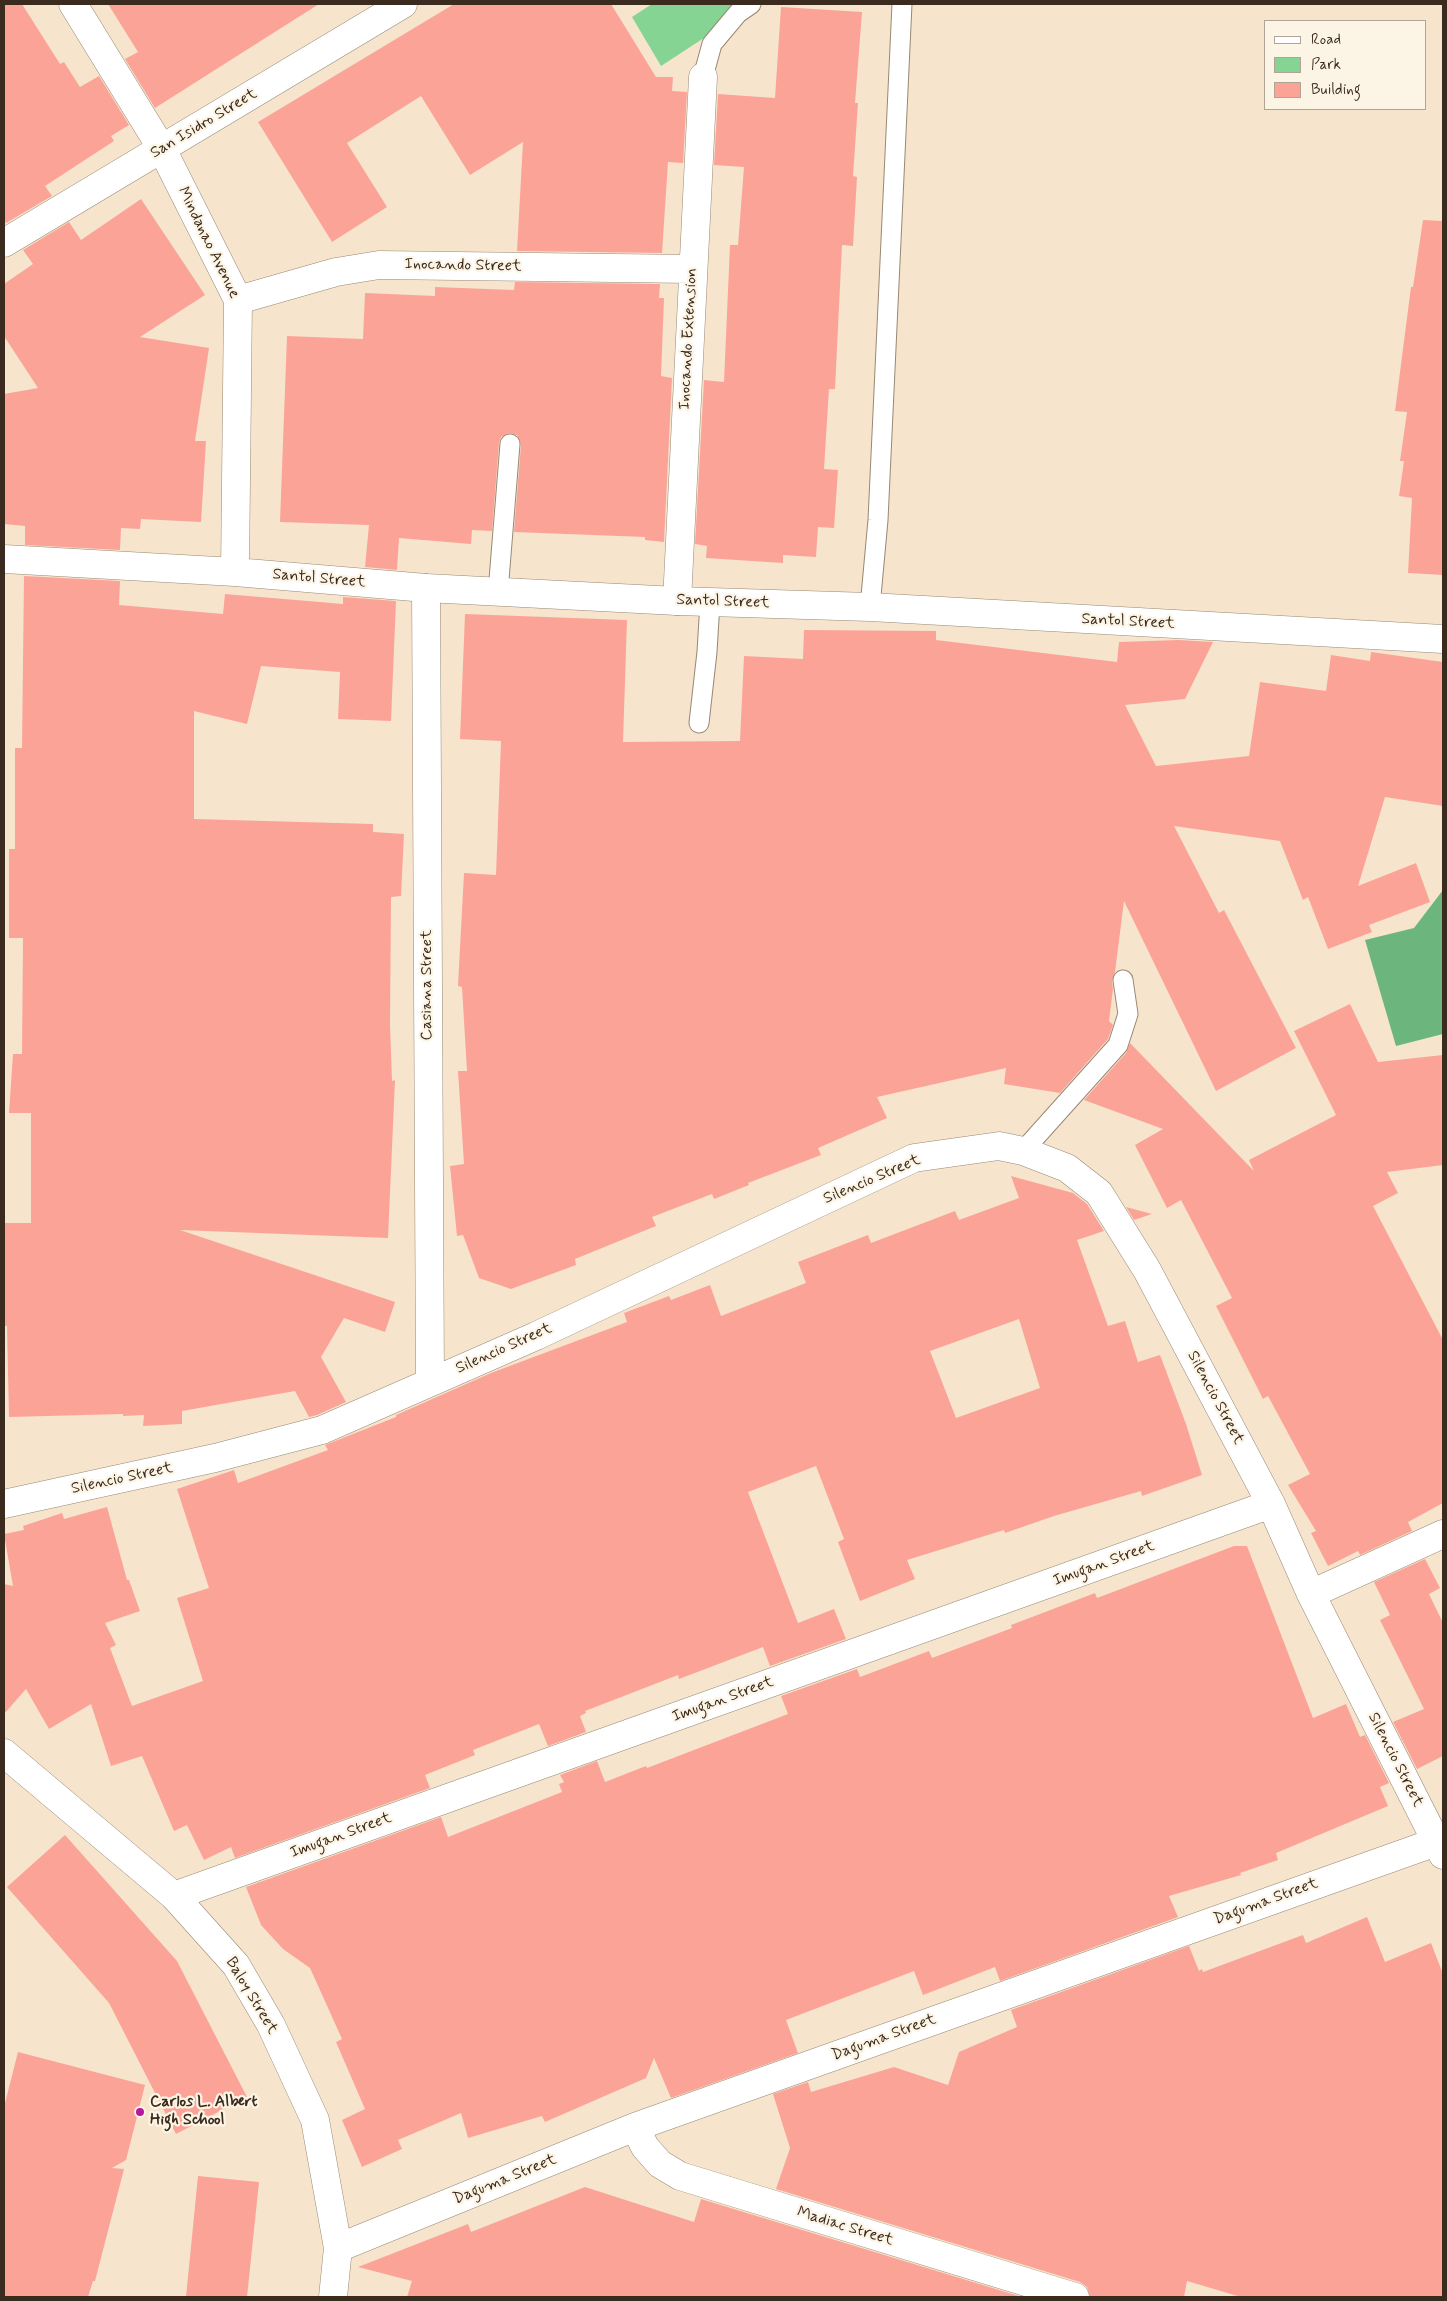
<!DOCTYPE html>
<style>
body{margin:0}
#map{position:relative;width:1447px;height:2301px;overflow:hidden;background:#f6e5cc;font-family:Mynerve,sans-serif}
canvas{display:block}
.frame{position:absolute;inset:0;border:5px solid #3b2a1e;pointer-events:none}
.legend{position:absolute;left:1264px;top:20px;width:162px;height:90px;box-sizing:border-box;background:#fcf5e5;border:1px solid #afa495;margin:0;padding:6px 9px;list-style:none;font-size:15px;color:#3b2a1e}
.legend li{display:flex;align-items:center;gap:10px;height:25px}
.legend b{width:25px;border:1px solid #afa495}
</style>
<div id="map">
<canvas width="1447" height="2301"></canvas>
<div class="frame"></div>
<ul class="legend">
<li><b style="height:6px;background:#fff"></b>Road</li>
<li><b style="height:14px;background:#85d493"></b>Park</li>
<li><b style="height:14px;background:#fca398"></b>Building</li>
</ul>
</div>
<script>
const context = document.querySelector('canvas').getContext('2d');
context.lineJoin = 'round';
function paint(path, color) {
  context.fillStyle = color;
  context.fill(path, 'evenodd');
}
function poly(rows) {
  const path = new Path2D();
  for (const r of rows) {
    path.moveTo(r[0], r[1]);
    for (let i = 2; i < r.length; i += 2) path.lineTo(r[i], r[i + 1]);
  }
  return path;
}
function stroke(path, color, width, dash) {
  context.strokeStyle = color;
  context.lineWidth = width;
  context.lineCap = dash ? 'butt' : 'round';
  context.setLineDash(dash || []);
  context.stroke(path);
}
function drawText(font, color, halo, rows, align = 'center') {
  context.font = font + ' Mynerve,sans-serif';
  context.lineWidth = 4.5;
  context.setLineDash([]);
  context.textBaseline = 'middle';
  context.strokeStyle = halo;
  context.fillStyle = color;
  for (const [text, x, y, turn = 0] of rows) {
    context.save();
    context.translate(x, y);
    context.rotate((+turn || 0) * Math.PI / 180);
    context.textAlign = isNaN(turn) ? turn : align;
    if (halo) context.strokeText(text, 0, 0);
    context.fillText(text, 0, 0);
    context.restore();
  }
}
const green = poly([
 [652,4,756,4,661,66,632,17]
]);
const forest = poly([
 [1443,890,1443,1034,1396,1046,1365,940,1414,928]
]);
const building = poly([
 [4,4,22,4,60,64,64,62,80,87,99,76,129,125,111,136,114,141,45,186,52,196,6,223,4,220],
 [108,4,319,4,155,108,125,59,138,52],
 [454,4,611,4,656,77,673,77,672,91,687,92,683,163,668,162,662,253,517,251,523,142,470,175,421,96,347,143,387,207,332,242,258,122],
 [781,7,862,12,855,103,858,103,853,176,857,177,853,246,842,245,835,389,829,389,824,469,838,470,834,528,818,527,816,557,783,555,783,563,706,558,707,546,695,544,704,380,724,382,730,245,738,245,744,167,714,165,718,94,775,98],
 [141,199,205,295,140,337,209,348,195,441,206,441,201,522,141,519,140,529,121,528,120,550,25,545,25,526,4,524,4,394,38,388,4,336,4,284,33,264,23,250,69,222,81,240],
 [1423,220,1443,221,1443,575,1408,573,1412,498,1399,496,1404,461,1400,461,1407,412,1395,411,1411,287,1413,287],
 [515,282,660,284,659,298,664,298,661,376,672,378,664,542,645,540,645,537,514,532,521,445,517,435,510,433,501,437,499,443,492,531,472,530,471,544,399,538,397,570,365,567,369,525,280,522,287,336,363,339,365,293,435,296,435,287,514,290],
 [24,576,120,581,119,605,223,614,225,594,343,604,343,597,396,601,391,721,338,719,340,672,261,666,247,724,194,711,194,819,373,824,373,832,404,834,401,896,391,897,390,1025,392,1081,395,1080,388,1238,180,1230,395,1302,385,1332,344,1318,321,1357,346,1402,317,1415,309,1417,295,1391,182,1411,182,1424,143,1426,144,1415,123,1416,123,1414,9,1417,7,1326,4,1326,4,1223,31,1223,31,1113,9,1113,13,1054,22,1054,23,938,9,938,9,849,15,849,15,748,22,748],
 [465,614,627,620,623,742,740,741,744,656,803,659,804,630,936,631,936,640,1117,662,1119,642,1179,640,1213,642,1185,699,1125,705,1156,766,1249,756,1260,682,1326,691,1331,655,1370,661,1371,652,1443,662,1443,806,1385,797,1358,886,1416,863,1430,902,1369,925,1372,932,1328,949,1308,897,1303,900,1280,841,1174,826,1219,913,1224,910,1296,1048,1216,1091,1124,901,1115,972,1112,981,1113,989,1109,1021,1113,1025,1108,1039,1060,1093,1004,1084,1006,1068,877,1097,887,1118,818,1148,821,1155,748,1183,749,1185,714,1199,712,1194,652,1217,656,1226,575,1259,576,1265,511,1289,479,1278,463,1235,457,1236,450,1166,464,1164,458,1071,467,1071,462,987,458,986,464,873,496,875,501,741,460,739],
 [1350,1004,1378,1062,1443,1055,1443,1165,1387,1172,1398,1193,1373,1206,1443,1340,1443,1503,1408,1522,1412,1531,1360,1555,1358,1551,1328,1566,1311,1533,1316,1531,1288,1485,1310,1474,1268,1396,1263,1399,1216,1306,1232,1298,1181,1200,1167,1208,1135,1145,1163,1129,1084,1100,1126,1053,1130,1043,1254,1171,1249,1160,1336,1115,1294,1031],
 [1011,1176,1073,1193,1087,1204,1104,1231,1077,1240,1108,1326,1125,1321,1138,1362,1160,1355,1186,1424,1202,1475,1142,1496,1141,1491,1054,1516,1005,1533,1004,1530,907,1560,915,1579,860,1601,838,1542,844,1539,816,1466,748,1492,798,1623,834,1609,846,1639,770,1666,763,1647,679,1679,678,1675,585,1711,586,1713,580,1716,586,1732,548,1746,539,1724,473,1750,475,1755,425,1775,430,1788,235,1858,231,1847,204,1860,187,1825,174,1831,142,1756,111,1766,91,1704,49,1729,26,1689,4,1714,4,1584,13,1586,4,1534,24,1530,23,1526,62,1513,64,1519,107,1507,127,1580,129,1580,140,1611,105,1623,116,1645,110,1648,132,1706,203,1681,177,1598,209,1588,177,1489,234,1470,238,1483,328,1450,325,1445,396,1417,396,1415,491,1373,627,1322,624,1313,669,1296,671,1300,710,1285,721,1316,806,1283,798,1262,868,1235,871,1243,955,1211,959,1220,1019,1198],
 [1019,1319,1040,1388,956,1418,930,1351],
 [1126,1207,1152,1214,1134,1220],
 [1234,1546,1247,1546,1313,1718,1346,1704,1360,1737,1365,1735,1389,1783,1380,1787,1388,1806,1276,1853,1278,1860,1240,1873,1241,1875,1169,1896,1178,1917,1000,1981,995,1967,923,1995,914,1971,786,2020,798,2053,671,2098,654,2058,646,2078,545,2122,542,2116,468,2138,461,2113,398,2140,402,2149,362,2167,342,2120,365,2109,336,2042,342,2039,310,1968,283,1949,261,1925,246,1887,441,1817,448,1837,562,1792,559,1784,564,1782,560,1775,597,1761,605,1782,646,1766,647,1768,788,1714,781,1696,857,1669,860,1677,929,1651,932,1658,1012,1628,1011,1625,1095,1593,1097,1598],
 [1425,1559,1440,1588,1429,1594,1443,1623,1443,1756,1417,1769,1393,1722,1424,1709,1380,1620,1390,1615,1374,1582],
 [65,1835,177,1961,247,2097,176,2134,109,2003,7,1887],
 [1367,1917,1385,1962,1431,1943,1443,1974,1443,2297,1241,2297,1187,2281,1184,2297,1090,2297,1087,2287,1080,2282,776,2189,790,2148,773,2094,808,2082,811,2092,894,2067,948,2085,959,2052,1017,2027,1011,2010,1189,1946,1199,1971,1202,1969,1203,1972,1303,1935,1306,1943],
 [18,2052,145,2085,126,2160,112,2168,124,2169,95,2281,93,2281,88,2297,4,2297,4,2107],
 [198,2176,259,2182,247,2297,186,2297],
 [585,2187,694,2222,701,2199,1022,2297,407,2297,412,2281,358,2267,468,2224,471,2232]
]);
const lane = poly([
 [703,77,712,44,738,13,751,4],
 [498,592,510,444],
 [870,607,878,520,902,4],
 [699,723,707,652,710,602],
 [1023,1151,1118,1045,1128,1014,1123,980]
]);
const street = poly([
 [4,243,403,4],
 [238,300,336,272,379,265,693,269],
 [426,588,430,1382],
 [677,601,703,77],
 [4,1504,215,1458,322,1430,536,1336,914,1158,999,1146,1023,1151,1067,1168,1099,1193,1147,1270,1271,1504,1311,1594,1443,1855],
 [1311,1594,1443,1534],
 [4,1753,174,1896,236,1965,271,2025,315,2120,338,2248,333,2297],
 [174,1896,1271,1504],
 [635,2127,645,2147,660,2164,680,2176,1075,2297],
 [338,2248,635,2127,1436,1842]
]);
const secondary = poly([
 [73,4,162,149,238,300,235,572],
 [4,559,235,572,426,588,677,601,870,607,1443,639]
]);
const markers = [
 [140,2112,5,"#b5179e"]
];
const streetNames = [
 ["San Isidro Street",204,124,-31],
 ["Mindanao Avenue",208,243,64],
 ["Inocando Street",463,266,1],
 ["Inocando Extension",689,339,-87],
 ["Santol Street",319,579,5],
 ["Santol Street",723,602,2],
 ["Santol Street",1128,622,3],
 ["Casiana Street",428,985,-90],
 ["Silencio Street",872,1180,-23],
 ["Silencio Street",504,1349,-24],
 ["Silencio Street",1215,1398,62],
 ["Silencio Street",122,1479,-12],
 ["Imugan Street",1104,1564,-20],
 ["Imugan Street",723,1700,-20],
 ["Silencio Street",1395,1760,63],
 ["Imugan Street",341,1836,-20],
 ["Daguma Street",1266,1902,-20],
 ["Baloy Street",251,1996,59],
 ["Daguma Street",884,2038,-20],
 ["Daguma Street",505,2180,-22],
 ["Madiac Street",845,2227,17]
];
const poiNames = [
 ["Carlos L. Albert",150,2103],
 ["High School",150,2121]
];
paint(green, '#85d493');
paint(forest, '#6cb67d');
paint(building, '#fca398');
stroke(lane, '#988875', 21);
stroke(street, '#988875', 29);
stroke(secondary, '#988875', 29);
stroke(lane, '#fff', 19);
stroke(street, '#fff', 28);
stroke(secondary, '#fff', 28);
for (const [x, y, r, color] of markers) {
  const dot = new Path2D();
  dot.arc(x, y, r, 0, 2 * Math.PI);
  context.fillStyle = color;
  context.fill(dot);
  stroke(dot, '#fcf5e5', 2);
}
drawText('16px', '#3b2a1e', '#fcf5e5', streetNames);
drawText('bold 16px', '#3b2a1e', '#fcf5e5', poiNames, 'left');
</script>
